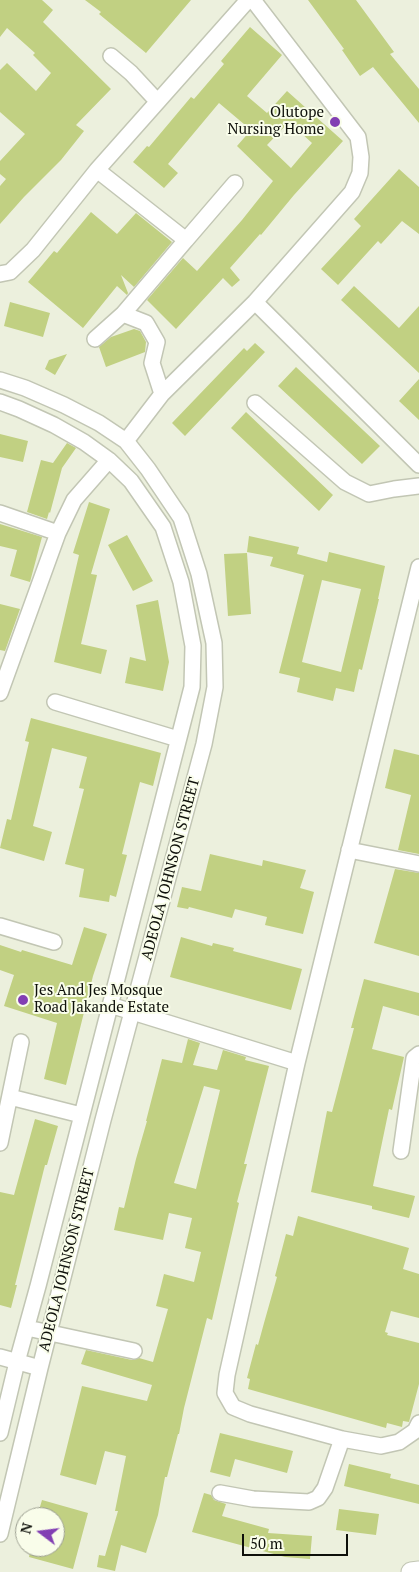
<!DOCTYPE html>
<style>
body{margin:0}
#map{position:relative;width:419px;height:1572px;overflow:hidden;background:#ecf0dd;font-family:"PT Serif",serif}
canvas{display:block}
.north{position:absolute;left:15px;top:1507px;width:50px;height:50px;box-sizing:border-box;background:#f9fdea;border:1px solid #9b9e90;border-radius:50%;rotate:285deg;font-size:14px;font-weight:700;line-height:20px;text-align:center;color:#0e100a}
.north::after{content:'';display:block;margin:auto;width:18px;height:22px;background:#823fb3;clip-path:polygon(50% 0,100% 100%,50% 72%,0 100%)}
.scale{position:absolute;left:242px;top:1534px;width:106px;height:22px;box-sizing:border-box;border:2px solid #0e100a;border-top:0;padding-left:6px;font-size:15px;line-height:18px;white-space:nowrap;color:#0e100a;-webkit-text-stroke:4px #f9fdea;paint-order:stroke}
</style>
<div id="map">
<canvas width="419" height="1572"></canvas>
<div class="north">N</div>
<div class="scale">50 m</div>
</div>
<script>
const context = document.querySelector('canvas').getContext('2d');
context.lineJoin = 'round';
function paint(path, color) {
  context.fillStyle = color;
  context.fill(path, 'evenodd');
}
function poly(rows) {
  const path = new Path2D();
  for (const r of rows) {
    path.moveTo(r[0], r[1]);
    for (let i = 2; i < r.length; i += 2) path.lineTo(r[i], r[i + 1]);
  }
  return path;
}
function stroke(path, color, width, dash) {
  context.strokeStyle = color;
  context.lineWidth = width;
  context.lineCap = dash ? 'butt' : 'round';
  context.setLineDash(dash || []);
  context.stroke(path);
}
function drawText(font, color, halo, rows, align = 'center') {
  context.font = font + ' "PT Serif",serif';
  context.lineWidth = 4;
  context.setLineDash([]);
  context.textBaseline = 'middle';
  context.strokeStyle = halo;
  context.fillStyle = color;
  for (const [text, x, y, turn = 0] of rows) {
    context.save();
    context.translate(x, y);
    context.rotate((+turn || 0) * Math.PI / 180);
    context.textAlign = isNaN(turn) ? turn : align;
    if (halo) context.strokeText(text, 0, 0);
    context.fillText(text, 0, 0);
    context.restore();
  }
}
const building = poly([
 [0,0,42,0,53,10,43,22,111,89,76,125,84,131,61,160,24,197,0,224,0,186,6,179,0,174,0,161,25,134,0,112,0,70,7,63,36,91,51,73,33,55,35,53,7,28,0,37],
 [85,0,191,0,146,53,99,14,101,12],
 [308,0,356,0,394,52,390,54,419,89,419,123,373,67,360,76,342,50,344,49],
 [250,27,282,55,247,96,267,113,287,91,343,141,294,195,261,235,260,234,230,268,240,280,232,287,223,278,176,329,147,300,183,258,197,271,242,220,273,181,237,146,251,130,219,103,168,164,178,173,164,188,133,162,147,146,149,147,191,97,194,99,224,64,221,61],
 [289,122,312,143,291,168,267,145],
 [399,169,419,187,419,234,402,221,381,244,378,241,338,285,321,269,361,226,354,219],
 [91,212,117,234,136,213,172,242,134,287,121,275,128,293,127,295,117,286,83,328,28,282,54,251,57,253],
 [354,286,399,328,419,306,419,373,341,300],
 [10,302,50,313,43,337,4,326],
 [134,329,140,331,146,342,145,352,106,367,99,347,111,337],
 [255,343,265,352,185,436,172,423,244,348,247,351],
 [67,354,55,375,45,369,49,360],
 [296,367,380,446,362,464,278,386],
 [419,379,419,420,399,401],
 [246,412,333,495,319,511,231,428],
 [0,434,28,441,23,462,0,457],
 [67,443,76,448,62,468,50,513,49,512,47,519,27,512,41,460,53,463],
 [89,502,110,509,91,574,97,575,81,644,107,650,101,674,54,662,79,555,73,553],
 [0,524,42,537,30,582,10,576,17,550,0,546],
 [127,535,153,581,133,591,108,545],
 [249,536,299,547,297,554,327,562,329,552,385,566,378,599,379,599,362,670,359,669,354,692,336,688,333,701,297,692,300,678,279,673,304,575,270,566,273,557,247,552],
 [322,580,361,589,341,672,302,662],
 [247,553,251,614,228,616,224,554],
 [158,600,169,662,163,691,125,683,130,657,146,661,136,605],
 [0,604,20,609,5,651,0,650],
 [31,718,161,753,153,786,140,782,122,854,127,855,116,897,110,895,109,902,79,897,84,869,65,864,84,789,79,788,87,757,52,748,33,826,52,832,44,861,0,848,7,819,11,820,29,742,25,741],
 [394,749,419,755,419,854,398,850,411,795,385,788],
 [210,854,262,866,263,860,306,870,300,888,314,892,303,934,265,925,267,917,235,909,232,918,189,907,188,909,177,907,182,887,201,891],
 [395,869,419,873,419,956,374,943],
 [84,927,107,934,93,976,66,1085,44,1079,57,1023,4,1006,14,975,0,970,0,945,21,952,22,950,72,965],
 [181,937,212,946,213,943,234,948,233,951,302,969,291,1010,170,977],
 [364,979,419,993,419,1016,383,1006,372,1049,404,1057,392,1110,389,1109,373,1186,415,1196,409,1218,372,1209,372,1206,311,1192,327,1111,332,1112,354,1028,351,1028],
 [188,1039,200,1043,193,1065,217,1070,223,1050,246,1057,245,1060,269,1066,244,1164,247,1164,237,1202,239,1203,212,1320,207,1318,184,1408,179,1434,178,1434,167,1477,165,1477,158,1515,146,1553,121,1545,115,1571,97,1567,99,1555,105,1556,118,1511,115,1511,126,1456,105,1451,96,1485,60,1475,82,1386,147,1401,152,1385,81,1364,86,1350,132,1360,139,1358,153,1362,168,1309,156,1306,164,1274,194,1282,201,1252,185,1248,192,1218,169,1213,163,1240,114,1230,119,1207,124,1208,136,1159,147,1121,146,1121,162,1059,182,1063],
 [204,1086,220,1090,196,1189,174,1183],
 [35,1119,58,1126,47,1165,45,1165,15,1285,17,1285,11,1308,0,1305,0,1192,14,1195],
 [298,1216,409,1248,403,1269,419,1274,419,1318,391,1311,385,1332,388,1333,387,1335,419,1343,419,1384,409,1422,403,1421,402,1427,387,1423,386,1428,248,1389,250,1379,247,1378,256,1344,258,1345,264,1323,277,1277,275,1276,286,1234,293,1236],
 [220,1433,293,1451,287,1473,235,1459,230,1477,210,1472],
 [349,1464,391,1474,390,1478,419,1485,419,1504,344,1486],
 [204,1493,211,1495,214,1500,226,1504,222,1516,269,1529,268,1533,312,1536,310,1559,285,1557,192,1532],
 [42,1500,88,1513,73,1569,29,1557,31,1547,55,1547,55,1517,37,1517],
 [339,1509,379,1514,376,1535,336,1530]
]);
const minor = poly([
 [111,56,131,73,157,101],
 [97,170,186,240,235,183],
 [0,274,10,272,33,250,97,170,248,0],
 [255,302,419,465],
 [123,314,146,323,157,342,152,363,162,394],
 [95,339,123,314,186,240],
 [0,380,25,388,64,405,99,423,126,441,148,469,181,518,199,574,214,643,215,687,204,744,103,1120,40,1368,0,1534],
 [0,402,19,409,54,425,84,442,109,460,131,481,163,527,181,582,193,646,192,687,38,1286,17,1362,0,1433],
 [255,403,345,482,369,494,394,489,419,486],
 [126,441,162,394,255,302,352,192,360,173,361,157,358,137,253,0],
 [0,513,58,533,74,500,109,460],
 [419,567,297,1063,227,1375,225,1393,233,1407,250,1414,342,1439,381,1446,399,1442,415,1431,419,1423],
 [0,693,58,533],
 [55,702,178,739],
 [349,850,419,864],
 [0,926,54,942],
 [110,1005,297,1063],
 [10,1097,81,1115],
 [0,1143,21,1042],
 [401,1151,414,1058,419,1054],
 [27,1328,134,1351],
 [0,1357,40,1368],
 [220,1493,253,1499,309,1502,318,1498,325,1488,342,1439]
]);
const tertiary = poly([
 [411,1572,419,1571]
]);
const markers = [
 [335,122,6,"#823fb3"],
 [23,1000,6,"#823fb3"]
];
const poiNames = [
 ["Olutope",324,113],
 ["Nursing Home",324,130],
 ["Jes And Jes Mosque",34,991,"left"],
 ["Road Jakande Estate",34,1008,"left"]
];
const streetNames = [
 ["ADEOLA JOHNSON STREET",171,869,-75],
 ["ADEOLA JOHNSON STREET",67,1260,-76]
];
paint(building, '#c1d082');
stroke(minor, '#c2c6b4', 18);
stroke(tertiary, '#c2c6b4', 21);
stroke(minor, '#fff', 15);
stroke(tertiary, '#fff', 19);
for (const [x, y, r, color] of markers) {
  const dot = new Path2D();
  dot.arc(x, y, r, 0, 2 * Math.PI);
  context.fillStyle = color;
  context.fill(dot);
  stroke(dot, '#f9fdea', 2);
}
drawText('15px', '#0e100a', '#f9fdea', poiNames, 'right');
drawText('15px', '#0e100a', '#f9fdea', streetNames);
</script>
